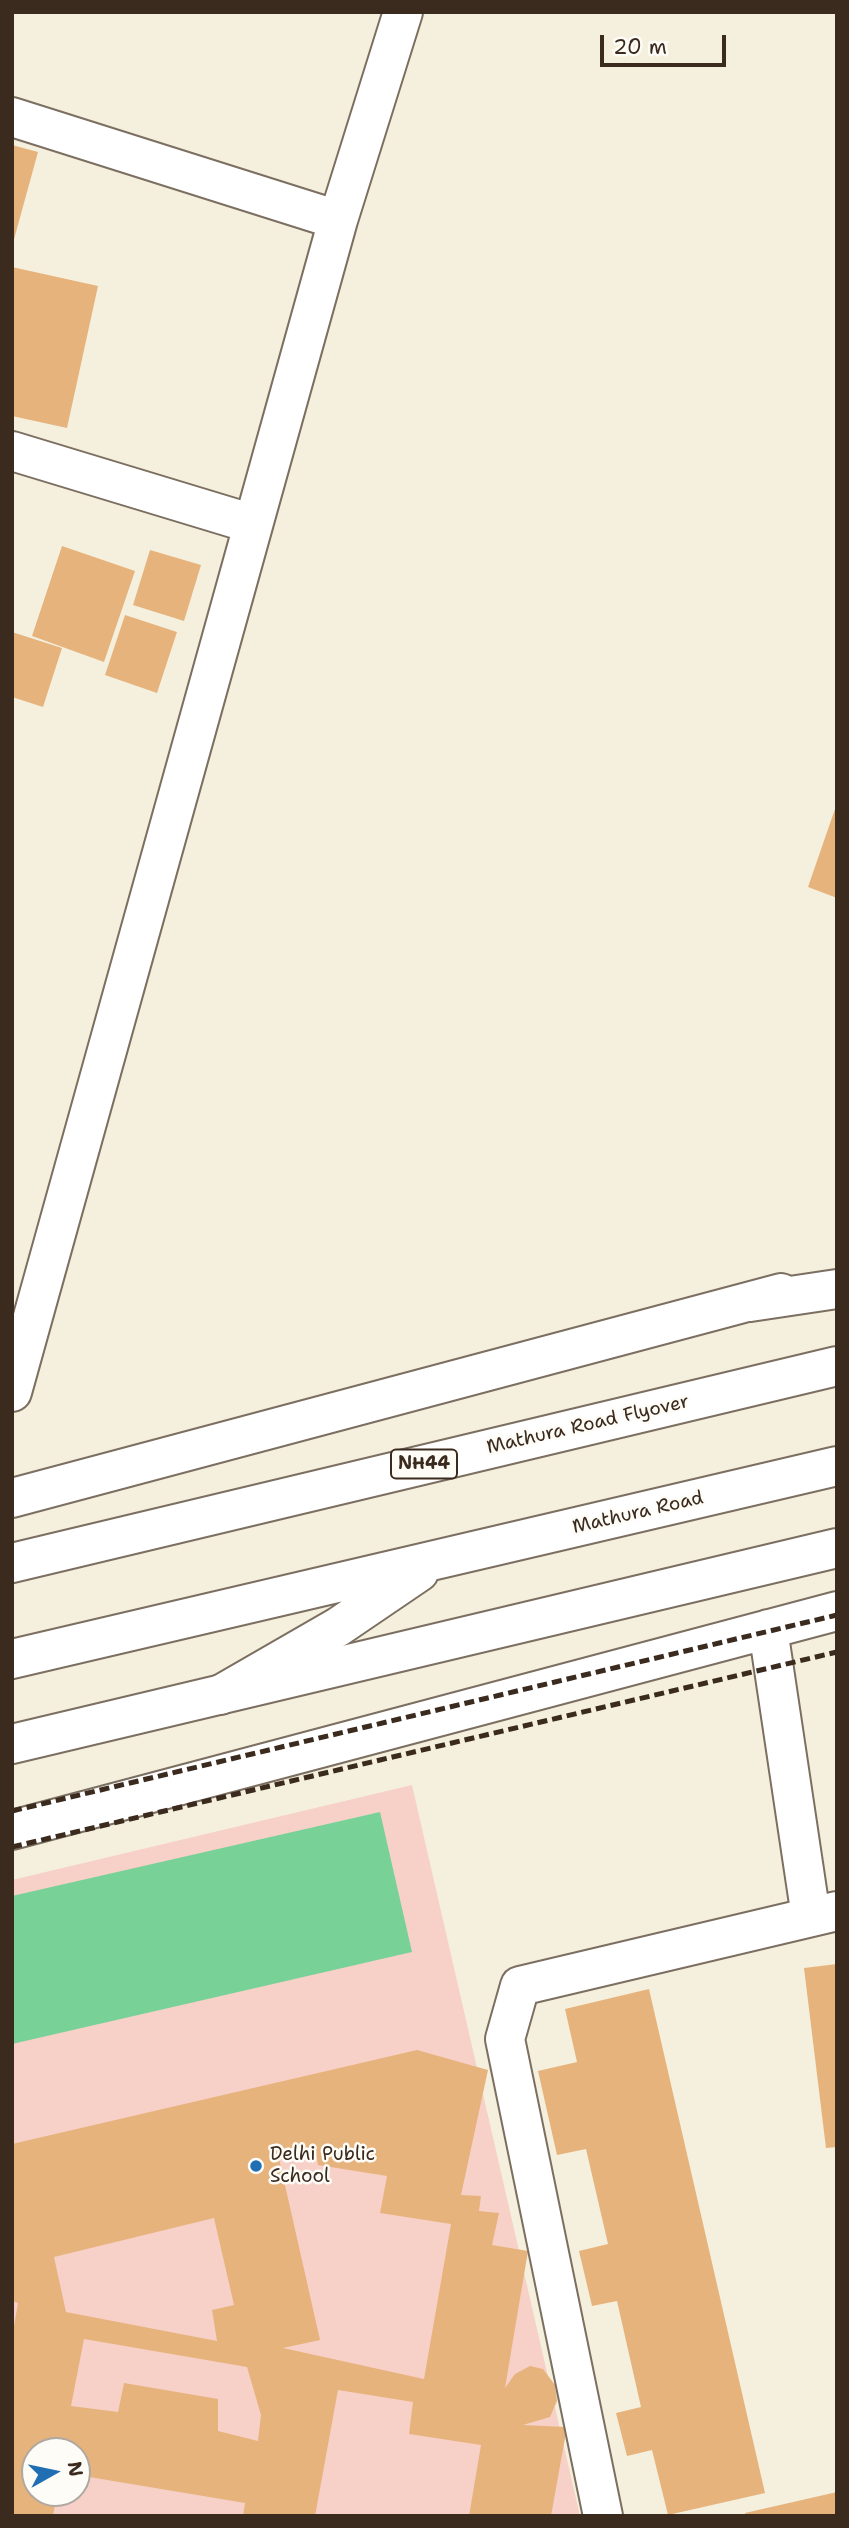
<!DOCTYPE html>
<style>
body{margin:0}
#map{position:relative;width:849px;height:2528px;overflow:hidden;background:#f4f0dd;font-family:"Shantell Sans",sans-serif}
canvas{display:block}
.frame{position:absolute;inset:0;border:14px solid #3b2a1e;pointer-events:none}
.north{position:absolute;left:21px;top:2437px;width:70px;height:70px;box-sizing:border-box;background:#fdfcf7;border:2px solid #afa8a0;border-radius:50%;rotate:81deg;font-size:19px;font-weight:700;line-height:28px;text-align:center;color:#3b2a1e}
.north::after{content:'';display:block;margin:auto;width:24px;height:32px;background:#1f6fb2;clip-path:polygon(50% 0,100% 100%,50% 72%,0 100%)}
.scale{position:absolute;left:600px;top:35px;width:126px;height:32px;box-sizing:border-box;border:4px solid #3b2a1e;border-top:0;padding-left:9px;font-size:21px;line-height:24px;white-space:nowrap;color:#3b2a1e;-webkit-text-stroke:5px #fdfcf7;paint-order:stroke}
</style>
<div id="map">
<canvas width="849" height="2528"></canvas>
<div class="frame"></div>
<div class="north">N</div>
<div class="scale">20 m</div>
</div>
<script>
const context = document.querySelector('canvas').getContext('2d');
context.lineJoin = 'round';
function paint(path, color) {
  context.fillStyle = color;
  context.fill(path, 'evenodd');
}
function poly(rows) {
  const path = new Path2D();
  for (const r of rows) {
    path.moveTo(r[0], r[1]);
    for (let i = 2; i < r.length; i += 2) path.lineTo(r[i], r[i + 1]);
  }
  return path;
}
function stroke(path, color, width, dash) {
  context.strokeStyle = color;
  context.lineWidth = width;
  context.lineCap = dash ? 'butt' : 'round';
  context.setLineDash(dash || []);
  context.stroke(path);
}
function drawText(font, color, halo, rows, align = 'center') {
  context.font = font + ' "Shantell Sans",sans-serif';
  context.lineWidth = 5;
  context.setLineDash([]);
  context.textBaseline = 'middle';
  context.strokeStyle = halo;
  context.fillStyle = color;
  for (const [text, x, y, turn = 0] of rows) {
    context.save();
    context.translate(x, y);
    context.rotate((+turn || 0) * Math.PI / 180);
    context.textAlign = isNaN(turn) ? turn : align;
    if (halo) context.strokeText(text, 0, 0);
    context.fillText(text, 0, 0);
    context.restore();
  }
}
const built = poly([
 [412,1785,580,2516,12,2516,12,1880],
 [35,2451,77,2451,77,2493,35,2493]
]);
const green = poly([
 [380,1812,412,1952,12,2044,12,1896]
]);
const building = poly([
 [12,145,38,152,13,243,12,243],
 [12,267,98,286,67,428,12,416],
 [62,546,135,571,104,662,32,636],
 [150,550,201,565,184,621,133,605],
 [125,615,177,632,157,693,105,675],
 [12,632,62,648,43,707,12,697],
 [836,806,837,806,837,898,808,887],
 [837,1964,837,2147,826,2148,804,1968],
 [649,1989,765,2493,668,2515,652,2450,627,2456,616,2413,641,2407,617,2301,592,2306,579,2251,608,2244,586,2149,557,2155,538,2071,577,2062,565,2009],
 [417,2050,488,2070,461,2195,481,2196,479,2211,499,2213,492,2245,528,2251,505,2388,515,2374,530,2366,543,2369,555,2385,557,2401,550,2417,523,2425,567,2427,551,2516,469,2516,481,2445,409,2434,413,2402,338,2390,315,2516,243,2516,245,2503,77,2475,77,2451,35,2451,35,2493,57,2493,53,2516,12,2516,12,2337,18,2303,12,2301,12,2144],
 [315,2146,318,2165,387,2176,380,2213,451,2224,424,2379,283,2348,320,2340,278,2154],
 [214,2218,234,2305,212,2310,217,2341,66,2312,54,2257],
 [84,2339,247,2367,261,2415,258,2441,218,2431,218,2399,124,2383,118,2412,71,2406],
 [837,2492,837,2516,746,2516,745,2513]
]);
const minor = poly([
 [12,117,338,220],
 [12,451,253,524],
 [12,1392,338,220,403,12],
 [768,1629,811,1917],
 [12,1830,837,1611],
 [603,2516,505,2039,520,1986,837,1911]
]);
const major = poly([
 [12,1498,781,1293],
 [12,1744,837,1548]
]);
const highway = poly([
 [750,1302,837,1289],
 [12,1563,837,1366],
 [12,1659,837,1466],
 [220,1695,338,1627,419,1572]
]);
const rail = poly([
 [12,1811,837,1615],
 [12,1847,837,1652]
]);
const markers = [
 [256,2166,7,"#1f6fb2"]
];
const shields = [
 [424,1464,66]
];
const shieldNames = [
 ["NH44",424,1464]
];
const streetNames = [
 ["Mathura Road Flyover",588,1425,-13],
 ["Mathura Road",638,1513,-13]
];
const poiNames = [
 ["Delhi Public",270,2155],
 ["School",270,2177]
];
paint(built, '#f7d1c8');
paint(green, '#78d197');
paint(building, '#e7b37d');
stroke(minor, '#7c6f61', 42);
stroke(major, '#7c6f61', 42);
stroke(highway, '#7c6f61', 42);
stroke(minor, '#fff', 38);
stroke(major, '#fff', 38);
stroke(highway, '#fff', 38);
stroke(rail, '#3b2a1e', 5, [10, 5]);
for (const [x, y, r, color] of markers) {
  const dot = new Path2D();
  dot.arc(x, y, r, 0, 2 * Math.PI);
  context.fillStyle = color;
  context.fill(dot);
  stroke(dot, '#fdfcf7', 2.5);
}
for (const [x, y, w] of shields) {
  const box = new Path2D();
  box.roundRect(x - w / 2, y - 14.5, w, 29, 5);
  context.fillStyle = '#fdfcf7';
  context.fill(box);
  stroke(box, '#3b2a1e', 2);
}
drawText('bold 18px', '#3b2a1e', null, shieldNames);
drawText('19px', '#3b2a1e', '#fdfcf7', streetNames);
drawText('19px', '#3b2a1e', '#fdfcf7', poiNames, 'left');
</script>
